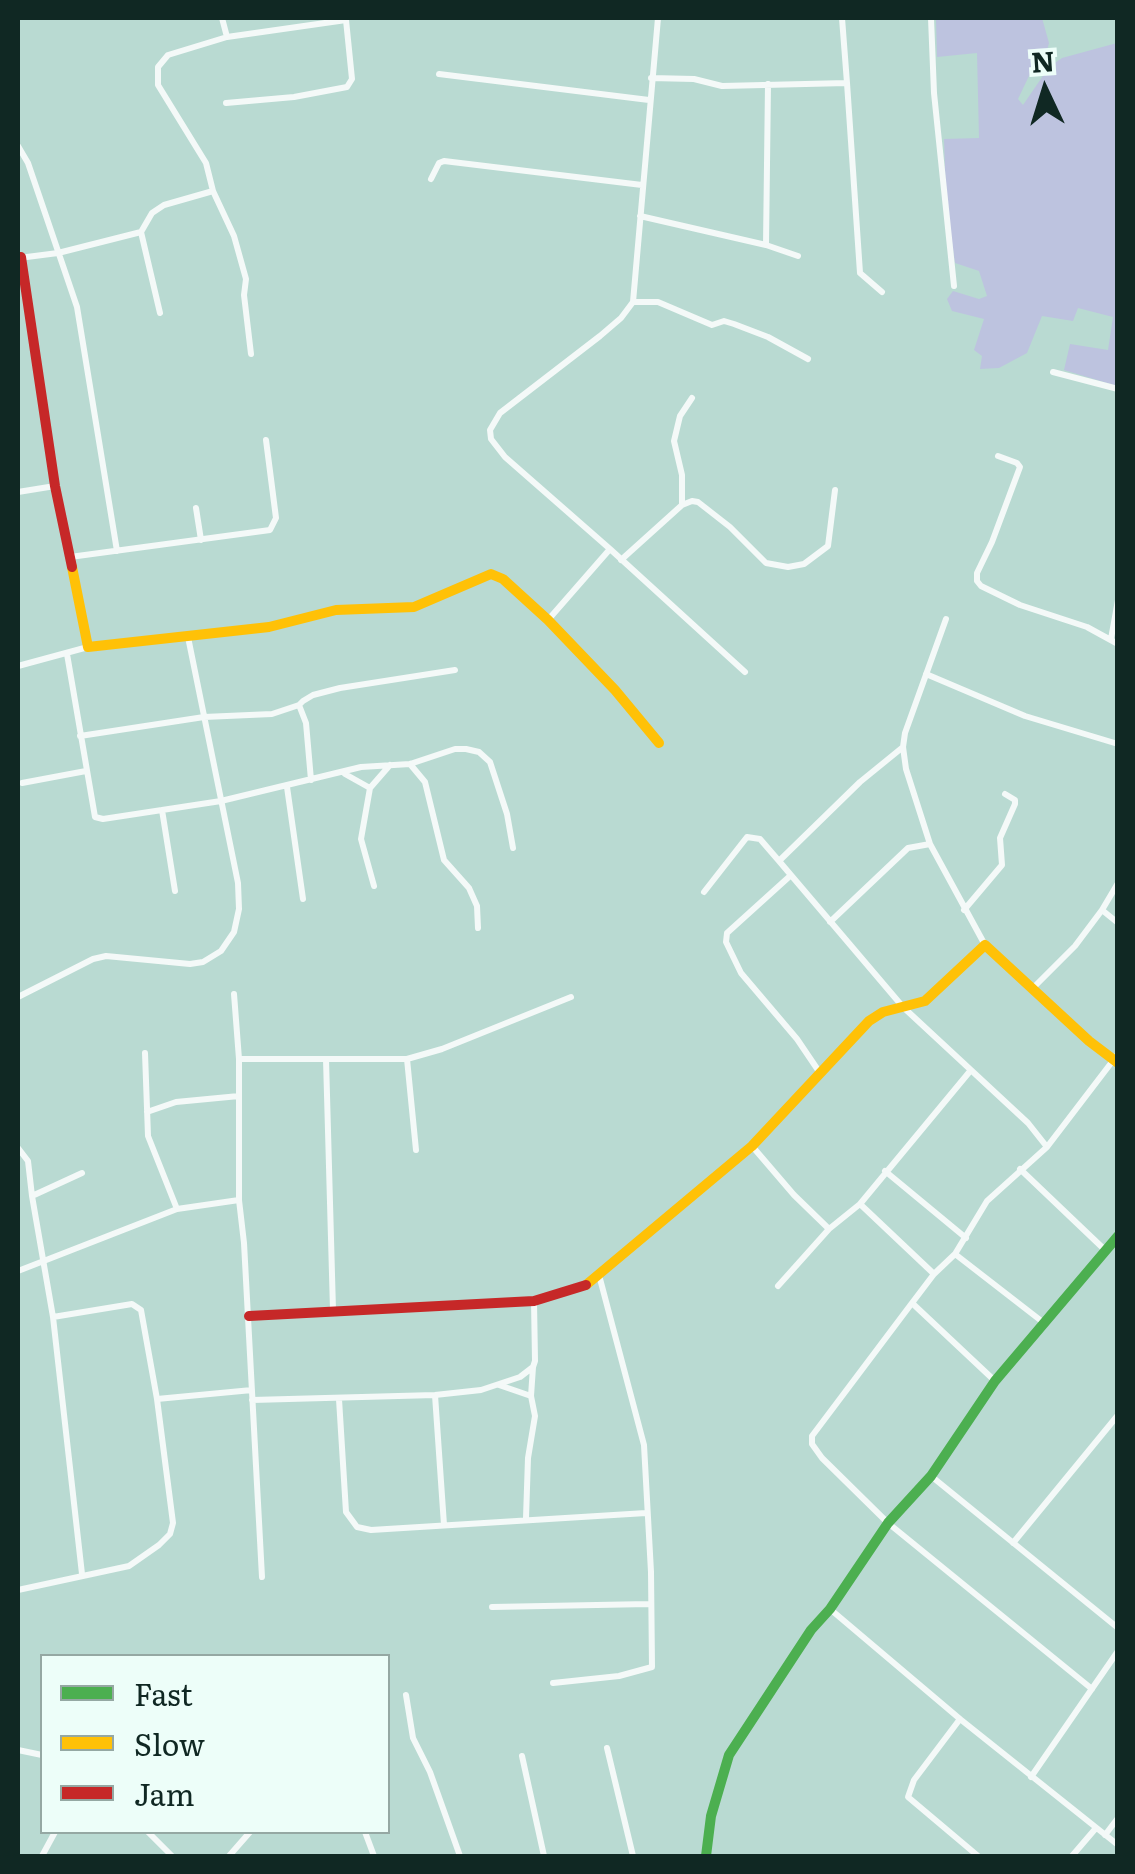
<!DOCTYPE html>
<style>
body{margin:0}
#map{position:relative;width:1135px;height:1874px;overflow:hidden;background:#b9dad2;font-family:Literata,serif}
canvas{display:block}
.frame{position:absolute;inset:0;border:20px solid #102823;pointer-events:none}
.legend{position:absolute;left:40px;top:1654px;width:350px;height:180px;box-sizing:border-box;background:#edfef9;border:2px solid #95a8a3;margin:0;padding:12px 18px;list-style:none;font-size:30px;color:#102823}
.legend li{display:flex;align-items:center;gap:20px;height:50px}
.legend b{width:50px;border:2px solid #95a8a3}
.north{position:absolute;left:995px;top:40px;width:100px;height:100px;-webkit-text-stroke:8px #edfef9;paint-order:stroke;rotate:356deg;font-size:28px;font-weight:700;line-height:40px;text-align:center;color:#102823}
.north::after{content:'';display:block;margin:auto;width:35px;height:45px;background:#102823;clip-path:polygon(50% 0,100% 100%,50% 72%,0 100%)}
</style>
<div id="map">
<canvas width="1135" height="1874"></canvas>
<div class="frame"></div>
<ul class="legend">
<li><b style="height:12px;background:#4caf50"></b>Fast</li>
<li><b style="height:12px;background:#ffc107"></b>Slow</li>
<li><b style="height:12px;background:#c62828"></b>Jam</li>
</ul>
<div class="north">N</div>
</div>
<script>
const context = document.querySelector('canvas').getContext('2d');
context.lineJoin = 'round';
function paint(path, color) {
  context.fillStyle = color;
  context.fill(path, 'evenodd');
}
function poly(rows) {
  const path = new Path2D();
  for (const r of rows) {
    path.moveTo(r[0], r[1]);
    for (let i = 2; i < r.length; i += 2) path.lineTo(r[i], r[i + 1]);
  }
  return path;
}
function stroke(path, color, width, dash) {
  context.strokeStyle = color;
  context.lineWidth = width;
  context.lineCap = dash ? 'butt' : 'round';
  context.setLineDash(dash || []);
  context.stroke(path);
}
const green = poly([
 [936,18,1042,18,1049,43,1044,62,1029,76,1018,99,1023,105,1049,67,1062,58,1117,43,1117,386,1064,370,1070,344,1108,350,1113,317,1078,308,1073,321,1042,316,1027,353,999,368,980,369,982,356,974,350,984,319,952,311,947,299,953,291,979,299,987,296,979,271,955,263,946,199,944,139,979,138,977,53,937,57]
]);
const street = poly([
 [222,18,227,37],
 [842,18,847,83],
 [931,18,934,93,954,286],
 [439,74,649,100],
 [651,78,694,79,722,86,847,83,860,273,882,292],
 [768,84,766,245,798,256],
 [18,146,28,163,77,307,117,551],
 [431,179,439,163,444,161,642,185],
 [213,191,234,236,246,279,244,295,251,354],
 [640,216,766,245],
 [141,232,152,213,164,205,213,191,206,163,158,85,158,67,168,55,227,37,346,20,352,79,347,87,294,97,226,103],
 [19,258,58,253,141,232,160,313],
 [633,302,658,302,712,325,724,321,734,324,768,337,808,359],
 [1053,372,1118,389],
 [998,456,1017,463,1020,467,992,542,977,573,977,581,981,586,1020,605,1087,627,1118,644],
 [18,492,55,486],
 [682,505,682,475,674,441,680,416,692,398],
 [196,508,201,540],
 [610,549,745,672],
 [70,557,270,530,276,518,266,440],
 [621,560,682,505,692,501,698,502,730,527,766,563,788,567,804,564,828,546,835,490],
 [946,619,905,733,903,747,906,769,930,844,985,945],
 [548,620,610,549,505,457,491,439,490,430,500,413,600,336,621,318,633,302,658,18],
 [1111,639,1118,600],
 [67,654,95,817,103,819,221,801,361,767,410,764,455,749,466,749,479,752,490,762,507,814,513,848],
 [18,666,88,647],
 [926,674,1025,716,1118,744],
 [80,736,204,717,272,714,299,705],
 [903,747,860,782,779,861,903,1007,1028,1123,1047,1147,1118,1054],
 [410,764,425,782,444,860,469,888,477,906,478,928],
 [345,774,370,788,361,839,374,886],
 [311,780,306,723,299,705,303,701,313,695,340,688,455,670],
 [22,783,86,771],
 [287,787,303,899],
 [370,788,390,765],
 [162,810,175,891],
 [790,876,727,933,726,942,741,973,797,1039,820,1073],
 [1118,883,1102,910,1118,923],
 [704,892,747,837,760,839,779,861],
 [964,910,1002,865,1000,838,1015,804,1015,800,1005,794],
 [830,922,908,848,930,844],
 [1033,988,1075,946,1102,910],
 [234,994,239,1059,239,1200],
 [18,997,93,959,106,956,190,964,203,962,221,951,234,932,239,909,238,883,188,637],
 [145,1053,148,1136,177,1209],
 [239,1059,407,1059,442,1049,571,997],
 [326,1059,333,1310],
 [407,1059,416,1150],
 [147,1112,176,1102,239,1096],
 [752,1146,794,1195,829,1229],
 [18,1148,28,1161,32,1196],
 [1020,1169,1105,1250],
 [885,1171,966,1238],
 [82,1173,32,1196,53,1317,82,1574],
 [860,1204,971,1070],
 [955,1254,1044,1323],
 [18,1271,177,1209,239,1200,244,1243,262,1577],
 [778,1286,829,1229,860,1204,934,1274],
 [912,1303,812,1436,812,1444,822,1458,888,1523,1092,1689],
 [995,1381,912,1303,934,1274,955,1254,987,1201,1047,1147],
 [499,1385,531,1396],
 [435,1395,444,1525],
 [157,1399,252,1390],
 [339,1399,346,1512,357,1527,371,1530,646,1513],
 [252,1400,435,1395,481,1390,520,1377,533,1367,535,1361,534,1301],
 [931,1476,1118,1628],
 [526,1518,528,1458,535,1416,531,1396,533,1367],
 [1013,1543,1118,1415],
 [18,1590,129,1566,159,1545,170,1534,173,1523,157,1399,141,1310,132,1304,53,1317],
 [492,1607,649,1604],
 [830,1609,960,1719,1118,1845],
 [553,1683,619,1676,652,1667,651,1572,644,1445,599,1275],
 [406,1695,413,1738,430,1772,460,1856],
 [960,1719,914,1780,908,1797,978,1856],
 [607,1748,633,1856],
 [18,1750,42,1755],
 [522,1756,544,1856],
 [1031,1777,1118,1651],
 [148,1832,172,1856],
 [365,1832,374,1856],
 [1105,1835,1118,1818],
 [42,1856,55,1832],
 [229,1856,250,1832],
 [1072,1856,1096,1828]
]);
const fast = poly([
 [706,1856,711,1816,729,1755,811,1630,830,1609,888,1523,931,1476,995,1381,1118,1236]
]);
const slow = poly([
 [72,567,88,647,269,627,336,610,414,607,491,574,503,579,548,620,615,690,659,743],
 [586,1285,752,1146,869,1021,883,1012,925,1001,985,945,1089,1041,1118,1063]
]);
const jam = poly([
 [21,257,55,486,72,567],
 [249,1316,534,1301,586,1285]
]);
paint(green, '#bdc3df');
stroke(street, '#f4f9f8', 6);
stroke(fast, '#4caf50', 10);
stroke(slow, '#ffc107', 10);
stroke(jam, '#c62828', 10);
</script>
